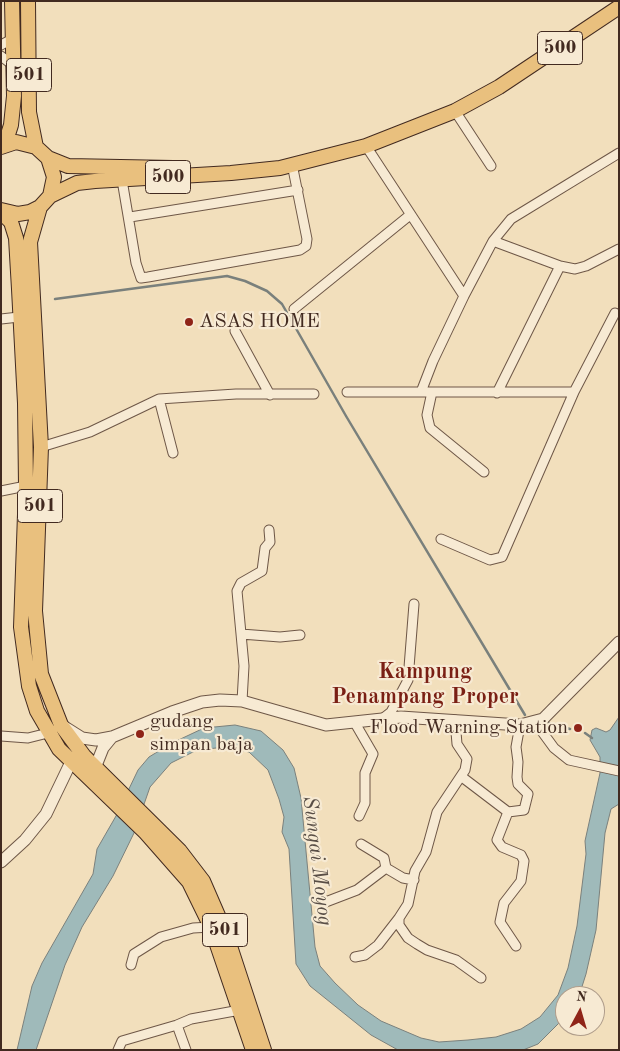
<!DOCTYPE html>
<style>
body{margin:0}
#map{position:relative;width:620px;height:1051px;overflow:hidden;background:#f2dfbc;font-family:"Old Standard TT",serif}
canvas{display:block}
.frame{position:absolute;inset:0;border:2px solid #422a20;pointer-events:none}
.north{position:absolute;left:555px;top:986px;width:50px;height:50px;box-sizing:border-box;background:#f7ead3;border:1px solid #af9d8b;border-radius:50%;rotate:6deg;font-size:14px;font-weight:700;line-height:20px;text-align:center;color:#422a20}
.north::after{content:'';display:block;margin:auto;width:18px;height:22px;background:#8f2418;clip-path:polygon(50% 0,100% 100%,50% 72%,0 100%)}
</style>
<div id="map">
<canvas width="620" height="1051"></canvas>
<div class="frame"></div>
<div class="north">N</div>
</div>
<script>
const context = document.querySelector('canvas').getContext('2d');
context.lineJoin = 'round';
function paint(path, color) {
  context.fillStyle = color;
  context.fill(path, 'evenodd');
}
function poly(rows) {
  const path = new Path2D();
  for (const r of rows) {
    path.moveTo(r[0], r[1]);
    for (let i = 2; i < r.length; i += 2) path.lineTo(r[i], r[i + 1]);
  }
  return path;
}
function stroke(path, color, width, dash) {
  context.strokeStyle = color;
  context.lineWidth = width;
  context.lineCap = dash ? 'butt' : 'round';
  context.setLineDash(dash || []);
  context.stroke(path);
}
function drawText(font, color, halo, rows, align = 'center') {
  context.font = font + ' "Old Standard TT",serif';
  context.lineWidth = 4.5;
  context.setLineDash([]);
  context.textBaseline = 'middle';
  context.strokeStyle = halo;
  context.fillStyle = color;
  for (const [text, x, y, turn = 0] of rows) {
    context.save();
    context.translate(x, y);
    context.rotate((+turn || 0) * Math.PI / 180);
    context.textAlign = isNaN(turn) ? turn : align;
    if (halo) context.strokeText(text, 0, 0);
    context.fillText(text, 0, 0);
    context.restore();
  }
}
const water = poly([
 [619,717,619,804,611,809,605,833,596,930,586,974,579,996,565,996,565,1017,538,1044,523,1050,398,1050,371,1035,310,986,296,964,289,849,282,832,284,817,279,799,268,770,249,752,226,747,197,750,171,763,150,787,134,833,113,876,82,927,65,965,36,1050,17,1050,32,986,42,963,93,874,97,849,116,816,138,770,149,757,172,743,204,728,235,725,261,731,283,750,294,768,301,798,315,947,320,966,335,983,358,1005,381,1021,421,1038,439,1042,468,1040,496,1037,521,1029,540,1017,558,995,568,968,577,926,586,854,585,841,600,773,600,757,590,740,592,730,596,728,606,732,610,730,619,717]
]);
const stream = poly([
 [55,299,227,276,245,281,267,291,282,304,346,416,525,715],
 [549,723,570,729],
 [585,733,592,738]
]);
const minor = poly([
 [1,45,14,38],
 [1,56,14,66],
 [455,111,491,166],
 [366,146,464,296],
 [122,180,136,263,141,278,148,277,300,250,306,246,307,239,292,164],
 [130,217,298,190],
 [493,241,511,219,619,153],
 [560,266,575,269,586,266,619,249],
 [294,309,410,215],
 [1,319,19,317],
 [235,331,270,395],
 [347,392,574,392],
 [421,392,433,361,464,296,493,241,560,266,497,393],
 [432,392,427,415,430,428,484,472],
 [159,399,173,453],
 [41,447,90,432,159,399,236,394,314,394],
 [1,491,26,486],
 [441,539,490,560,502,557,574,392,615,313],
 [241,634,280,637,300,635],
 [242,701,244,666,237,591,241,583,262,571,265,548,270,542,269,530],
 [382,719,391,712,408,680,414,604],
 [455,720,457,744,467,759,465,770,437,812,426,852,415,871,408,904,399,918,399,925,408,938,417,944,427,950,456,960,481,978],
 [535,722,554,748,569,760,619,771],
 [355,723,373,754,365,773,365,803,359,816],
 [1,736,28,738,48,733],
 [462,777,508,812,524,810,528,794,518,784,517,777,518,762,516,747,520,725],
 [508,812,497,840,502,847,521,855,524,861,521,881,504,903,500,922,516,946],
 [361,844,384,858,386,868],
 [323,903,357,890,386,868,403,878,414,880],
 [355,957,365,955,378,945,399,918],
 [131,965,134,954,161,937,193,928,211,927],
 [118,1050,122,1041,177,1025],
 [186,1050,177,1025,191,1019,240,1010]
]);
const tertiary = poly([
 [63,726,82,738,96,740,112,737,172,712,202,702,220,700,242,701,326,725,401,717,520,725,543,719,619,642],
 [95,768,103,748,112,737],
 [1,862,25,840,46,814,71,762]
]);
const primary = poly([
 [28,1,29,112,36,147],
 [5,144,11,125,14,96,12,1],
 [1,147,16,142,36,147,48,158,54,177,50,196,40,207,30,212,18,214,1,210],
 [48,158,68,166,173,168],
 [50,196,77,183,95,181,231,173,280,168,366,146,455,111,499,87,619,7],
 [40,207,30,242,41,447,35,611,41,674,61,725,84,756,180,851,203,881,226,934,264,1050],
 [1,212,11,222,16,238,19,289,25,403,26,486,21,627,29,686,37,711,59,749,145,832,189,882,211,927,253,1050]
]);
const markers = [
 [189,322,5,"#8f2418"],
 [578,728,5,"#8f2418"],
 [140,734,5,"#8f2418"]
];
const shields = [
 [560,48,45],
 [29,75,45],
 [168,177,45],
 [40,506,45],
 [225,930,45]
];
const shieldNames = [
 ["500",560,48],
 ["501",29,75],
 ["500",168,177],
 ["501",40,506],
 ["501",225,930]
];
const poiNames = [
 ["ASAS HOME",199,322],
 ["gudang",150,722],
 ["simpan baja",150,745],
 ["Flood Warning Station",568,728,"right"]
];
const waterNames = [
 ["Sungai Moyog",317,861,83]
];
const quarterNames = [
 ["Kampung",425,672],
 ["Penampang Proper",425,697]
];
paint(water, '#9fbaba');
stroke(water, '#7a807c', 1);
stroke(stream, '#7a807c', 2.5);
stroke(minor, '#6e5747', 11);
stroke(tertiary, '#6e5747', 13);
stroke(primary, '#422a20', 16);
stroke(minor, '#f7ead3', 9);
stroke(tertiary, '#f7ead3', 11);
stroke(primary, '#e9c07e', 14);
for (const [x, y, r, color] of markers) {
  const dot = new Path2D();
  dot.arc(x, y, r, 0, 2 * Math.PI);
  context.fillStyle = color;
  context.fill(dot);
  stroke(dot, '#f7ead3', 2);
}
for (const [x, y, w] of shields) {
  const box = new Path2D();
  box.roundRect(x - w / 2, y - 16.5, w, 33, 4);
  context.fillStyle = '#f7ead3';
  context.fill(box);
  stroke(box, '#422a20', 1);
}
drawText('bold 19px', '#422a20', null, shieldNames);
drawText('20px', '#422a20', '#f7ead3', poiNames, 'left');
drawText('italic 21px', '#594e46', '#f7ead3', waterNames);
drawText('bold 22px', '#7a1f14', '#f7ead3', quarterNames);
</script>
